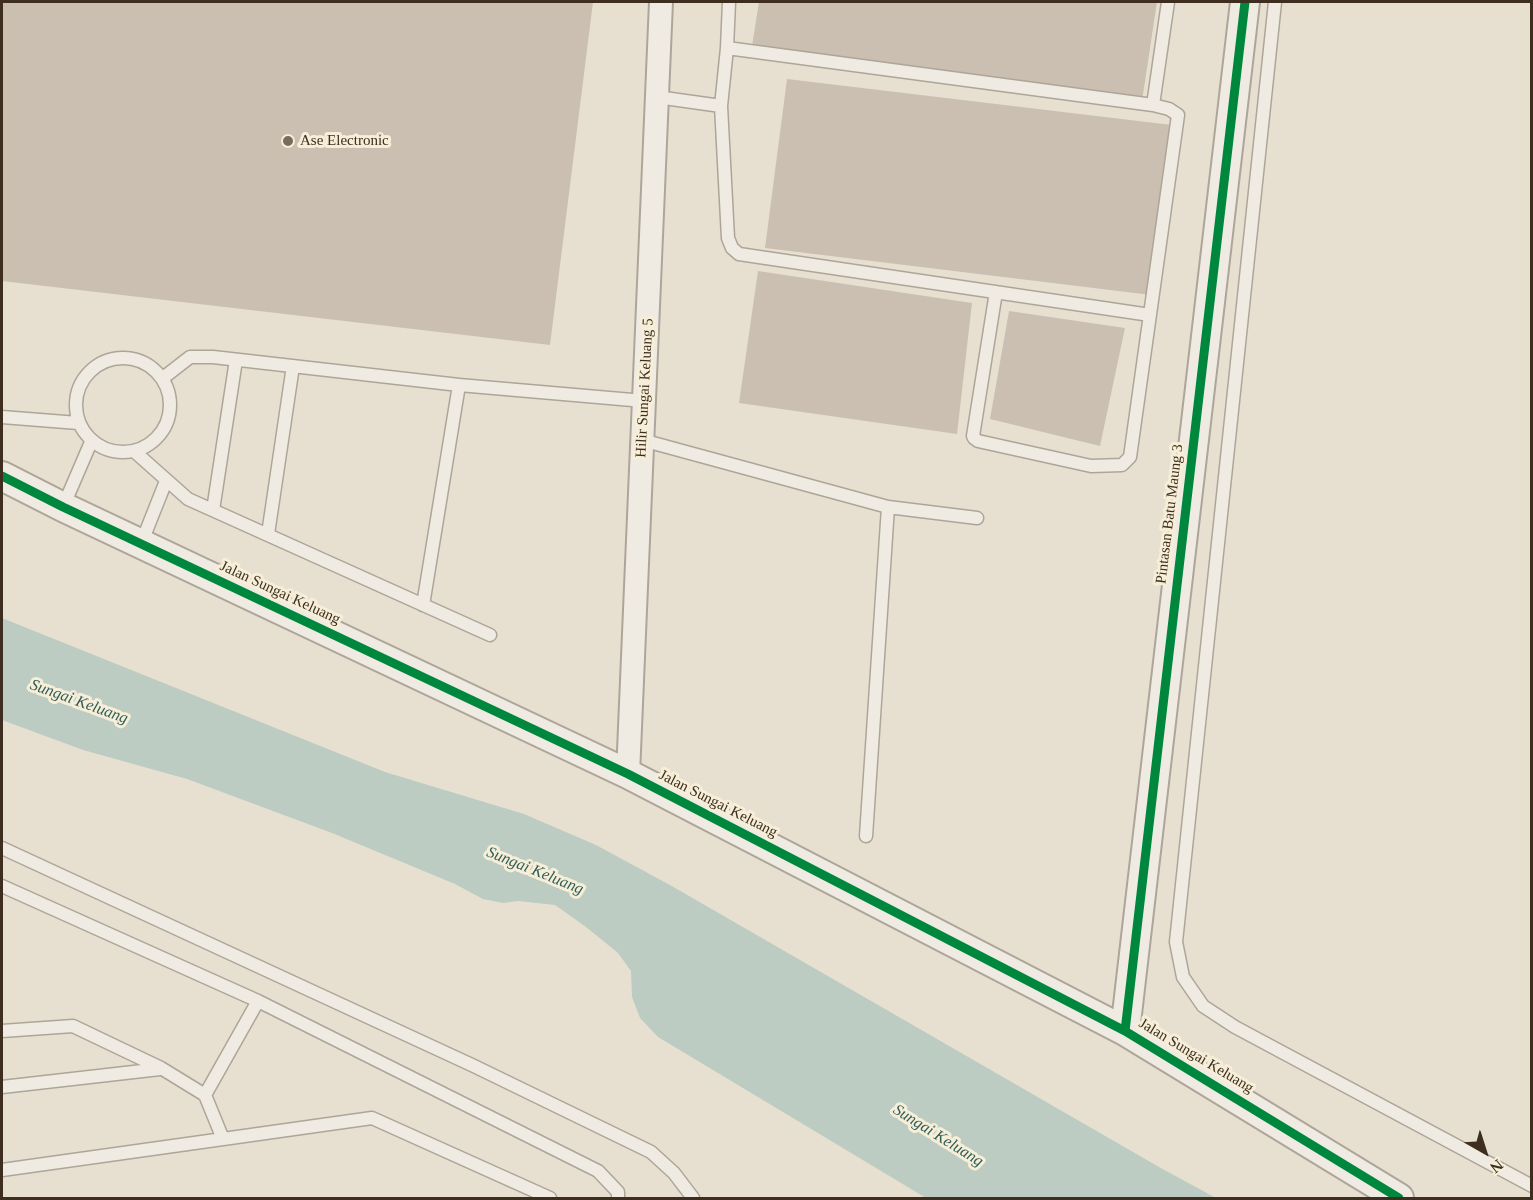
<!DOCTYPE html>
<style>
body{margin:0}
#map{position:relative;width:1533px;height:1200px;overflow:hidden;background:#e7e0d1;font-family:Georgia,serif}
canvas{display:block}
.frame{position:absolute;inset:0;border:3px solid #3d2e20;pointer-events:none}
.north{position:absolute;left:1455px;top:1122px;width:60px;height:60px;-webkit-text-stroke:4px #f7eed8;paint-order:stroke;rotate:141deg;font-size:16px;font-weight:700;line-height:24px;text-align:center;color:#3d2e20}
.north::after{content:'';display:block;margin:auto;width:21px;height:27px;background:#3d2e20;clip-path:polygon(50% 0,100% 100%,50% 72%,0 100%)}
</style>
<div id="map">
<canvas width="1533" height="1200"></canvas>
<div class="frame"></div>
<div class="north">N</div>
</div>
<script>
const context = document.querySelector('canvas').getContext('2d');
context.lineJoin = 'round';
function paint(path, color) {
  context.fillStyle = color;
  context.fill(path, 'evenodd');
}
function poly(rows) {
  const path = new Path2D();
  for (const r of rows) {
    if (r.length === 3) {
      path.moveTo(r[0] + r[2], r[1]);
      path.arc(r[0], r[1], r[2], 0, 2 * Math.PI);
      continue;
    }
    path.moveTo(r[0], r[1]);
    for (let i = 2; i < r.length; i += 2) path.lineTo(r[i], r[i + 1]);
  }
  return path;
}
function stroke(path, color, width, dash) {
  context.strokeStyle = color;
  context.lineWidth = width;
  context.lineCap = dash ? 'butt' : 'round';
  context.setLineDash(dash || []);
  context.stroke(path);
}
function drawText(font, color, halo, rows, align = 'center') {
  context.font = font + ' Georgia,serif';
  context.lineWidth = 6;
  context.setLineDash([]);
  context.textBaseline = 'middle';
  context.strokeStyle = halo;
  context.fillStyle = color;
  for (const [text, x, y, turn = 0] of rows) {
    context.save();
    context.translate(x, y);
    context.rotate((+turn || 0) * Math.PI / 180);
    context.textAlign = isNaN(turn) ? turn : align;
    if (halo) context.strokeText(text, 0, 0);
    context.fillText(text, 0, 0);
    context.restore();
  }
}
const water = poly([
 [2,618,385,772,524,814,596,845,670,885,1159,1167,1216,1198,926,1198,658,1037,640,1018,632,997,631,971,618,953,586,927,555,905,518,901,503,903,483,899,455,884,332,833,187,779,83,750,2,720]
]);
const building = poly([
 [2,2,593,2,550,345,2,281],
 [759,2,1157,2,1142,101,752,46],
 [787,79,1172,125,1151,295,765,248],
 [758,271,972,303,957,434,739,403],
 [1009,311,1125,328,1100,446,990,419]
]);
const service = poly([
 [729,2,727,48,721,106,728,238,732,248,739,254,1150,315],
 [1275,2,1176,942,1183,977,1203,1006,1235,1027,1532,1186],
 [727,48,1153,105,1169,109,1178,115,1130,457,1122,465,1091,466,978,441,974,438,973,436,996,292],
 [657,97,721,106],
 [1153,105,1168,2],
 [123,405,47],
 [163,378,190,357,213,357,459,385,644,401],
 [2,417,78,423],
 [642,440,888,507,977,518],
 [135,452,188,499,490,635],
 [63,507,91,442],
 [213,510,236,360],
 [268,534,293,366],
 [141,544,166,481],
 [423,605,459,385],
 [866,836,888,507],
 [2,848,474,1066,651,1152,674,1173,693,1198],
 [2,886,258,1001,598,1171,618,1192,618,1198],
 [2,1031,73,1026,161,1068,205,1095,223,1139,372,1118,550,1198],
 [2,1087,160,1069],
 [205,1095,258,1001],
 [2,1170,223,1139]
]);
const minor = poly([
 [628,774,661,2]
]);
const tertiary = poly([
 [2,476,63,507,628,774,1125,1031,1399,1198],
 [1125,1031,1245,2]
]);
const cycleway = poly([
 [2,476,63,507,628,774,1125,1031,1399,1198],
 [1125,1031,1245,2]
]);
const markers = [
 [288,141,6,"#786c5e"]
];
const poiNames = [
 ["Ase Electronic",300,141]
];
const streetNames = [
 ["Hilir Sungai Keluang 5",645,388,-87],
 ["Pintasan Batu Maung 3",1170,514,-83],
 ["Jalan Sungai Keluang",280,593,25],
 ["Jalan Sungai Keluang",718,804,27],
 ["Jalan Sungai Keluang",1196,1056,31]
];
const waterNames = [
 ["Sungai Keluang",79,702,20],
 ["Sungai Keluang",535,871,22],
 ["Sungai Keluang",938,1136,32]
];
paint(water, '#bcccc2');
paint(building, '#cbbfb2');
stroke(service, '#ada599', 15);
stroke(minor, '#ada599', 26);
stroke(tertiary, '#ada599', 32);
stroke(service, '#efebe3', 12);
stroke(minor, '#efebe3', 22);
stroke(tertiary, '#efebe3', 28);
stroke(cycleway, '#00873e', 9);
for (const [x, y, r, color] of markers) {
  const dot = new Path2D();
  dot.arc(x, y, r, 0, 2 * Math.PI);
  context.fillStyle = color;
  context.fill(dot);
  stroke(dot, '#f7eed8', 2);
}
drawText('15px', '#3d2e20', '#f7eed8', poiNames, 'left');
drawText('15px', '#3d2e20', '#f7eed8', streetNames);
drawText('italic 16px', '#2f5d5a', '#f7eed8', waterNames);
</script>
